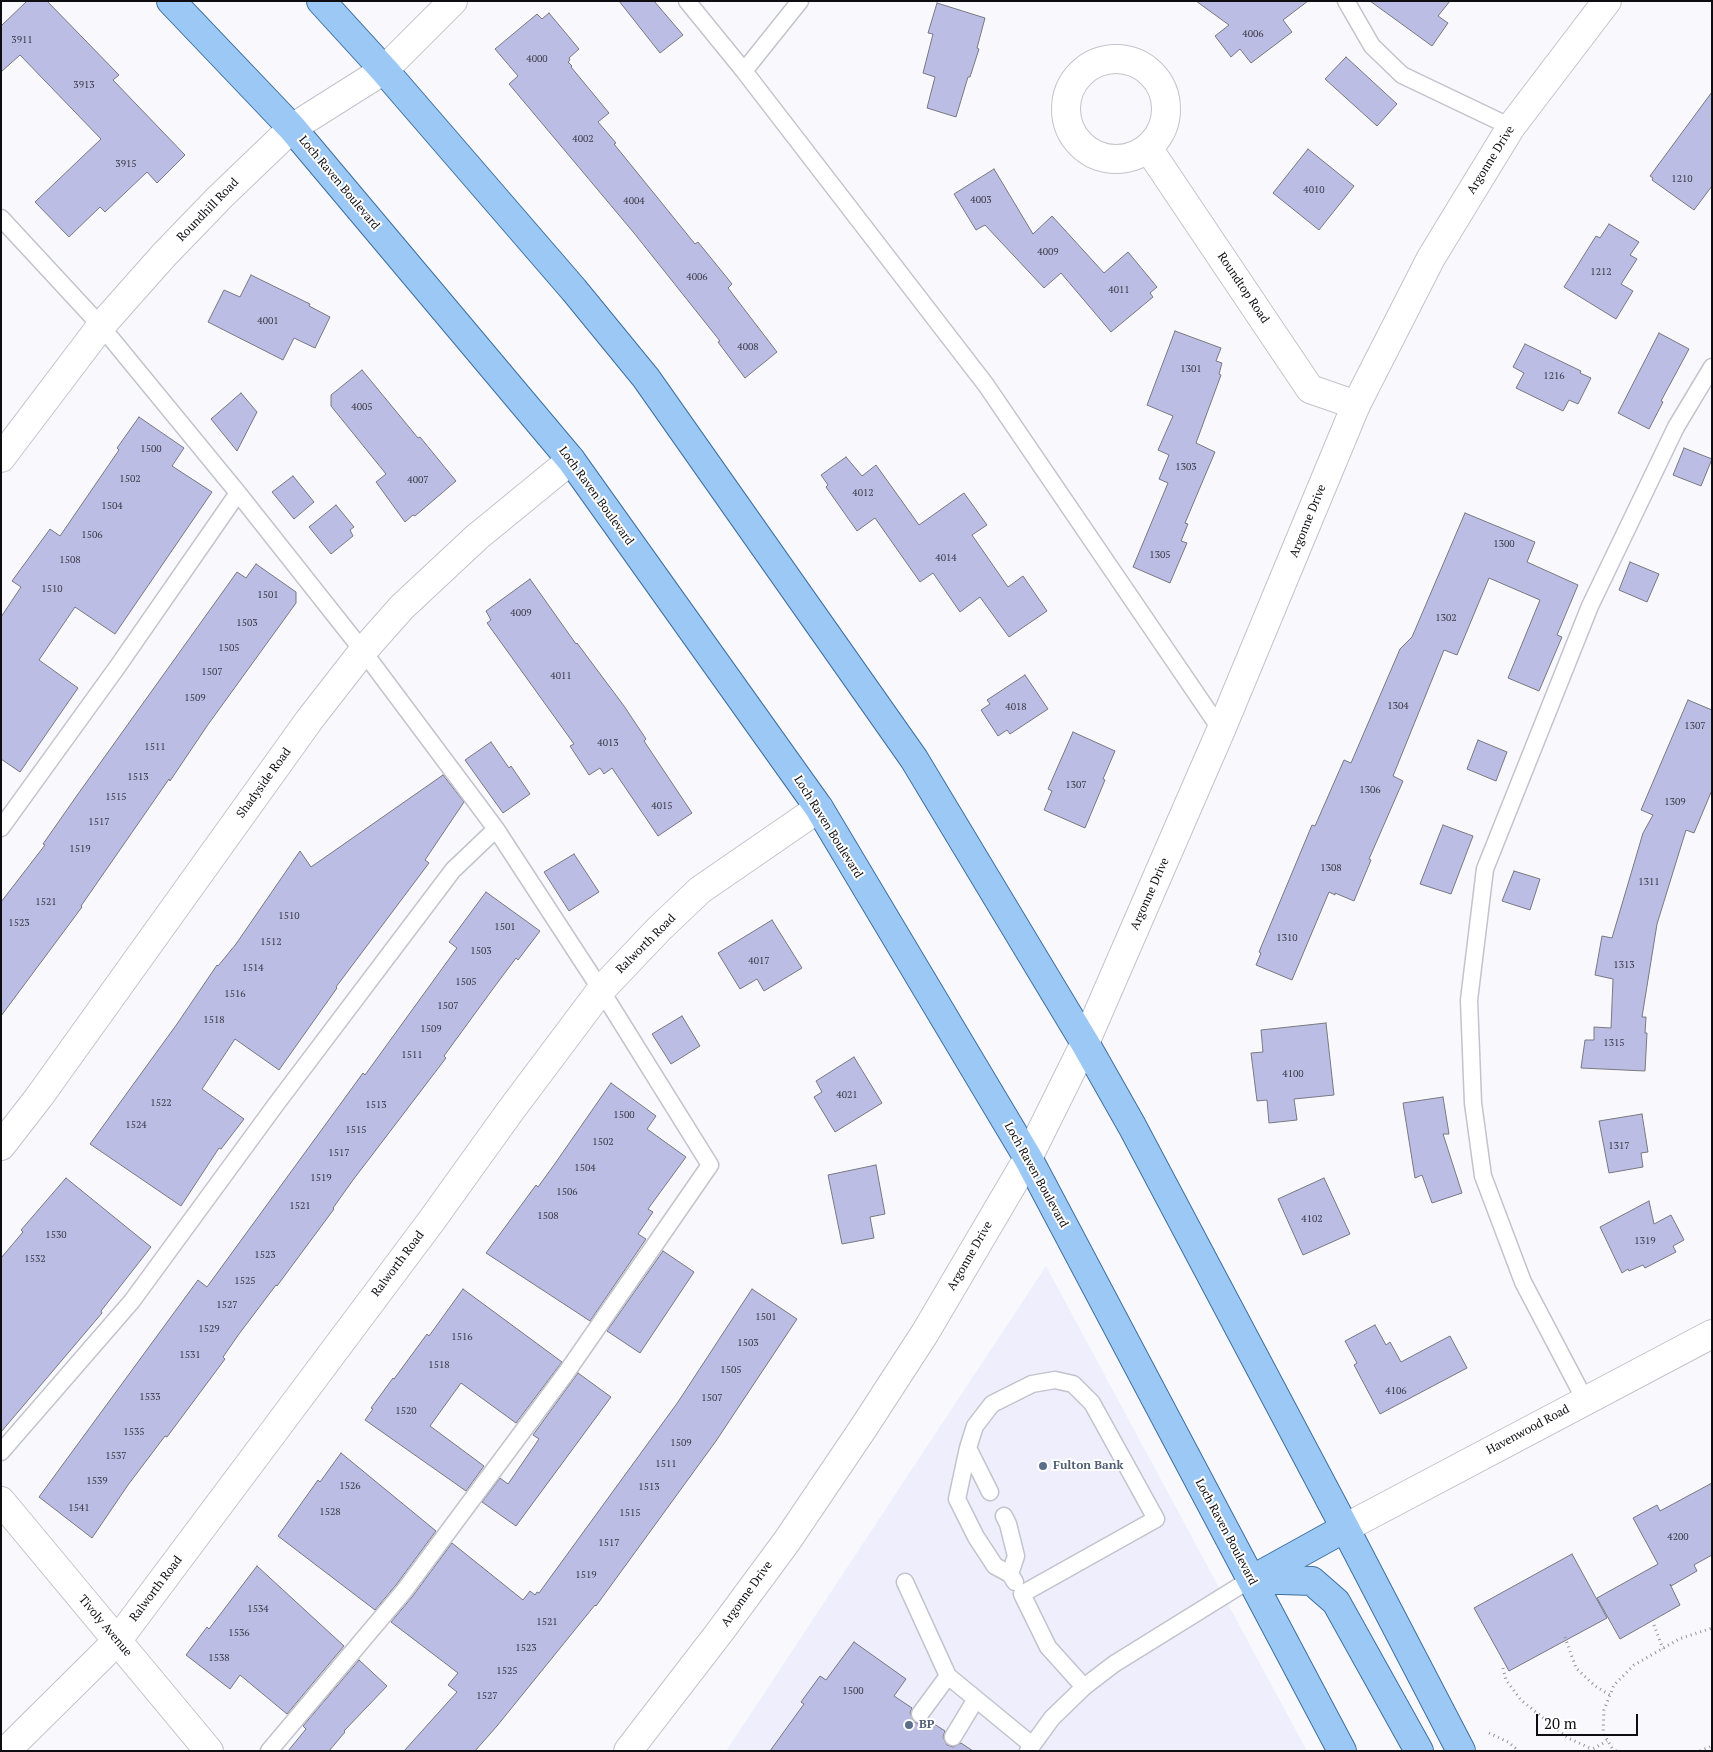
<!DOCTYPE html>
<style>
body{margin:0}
#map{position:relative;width:1713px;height:1752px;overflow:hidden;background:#f9f9fd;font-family:"PT Serif",serif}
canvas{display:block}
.frame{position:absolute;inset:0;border:2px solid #0e0e12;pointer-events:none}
.scale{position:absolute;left:1536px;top:1714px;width:102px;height:22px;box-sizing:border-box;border:2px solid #0e0e12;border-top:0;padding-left:6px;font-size:15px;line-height:18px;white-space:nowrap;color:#0e0e12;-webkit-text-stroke:4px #fff;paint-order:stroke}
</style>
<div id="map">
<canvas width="1713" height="1752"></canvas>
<div class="frame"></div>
<div class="scale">20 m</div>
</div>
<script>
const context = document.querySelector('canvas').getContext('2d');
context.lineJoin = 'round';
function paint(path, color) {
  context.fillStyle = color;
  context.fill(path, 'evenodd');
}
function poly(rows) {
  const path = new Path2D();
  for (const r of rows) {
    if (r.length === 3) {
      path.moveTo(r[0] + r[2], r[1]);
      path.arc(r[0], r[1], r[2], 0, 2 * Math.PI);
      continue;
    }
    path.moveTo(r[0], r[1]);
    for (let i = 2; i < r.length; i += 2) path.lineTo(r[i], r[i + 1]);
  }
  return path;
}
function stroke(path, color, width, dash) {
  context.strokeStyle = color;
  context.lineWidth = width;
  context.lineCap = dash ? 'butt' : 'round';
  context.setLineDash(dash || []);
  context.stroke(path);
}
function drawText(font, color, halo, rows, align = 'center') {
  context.font = font + ' "PT Serif",serif';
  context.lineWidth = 4;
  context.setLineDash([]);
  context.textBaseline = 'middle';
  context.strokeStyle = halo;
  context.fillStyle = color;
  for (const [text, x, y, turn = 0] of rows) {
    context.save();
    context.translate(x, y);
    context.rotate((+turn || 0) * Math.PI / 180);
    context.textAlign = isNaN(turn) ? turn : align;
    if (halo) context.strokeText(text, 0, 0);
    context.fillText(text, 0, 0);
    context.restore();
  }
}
const built = poly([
 [1046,1266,1307,1751,726,1751]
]);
const building = poly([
 [27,1,47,1,119,75,113,80,185,155,157,183,147,172,105,212,100,207,69,237,35,202,101,139,20,55,1,72,1,26,27,1],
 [619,1,654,1,683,35,660,53,619,1],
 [1196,1,1308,1,1283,20,1292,32,1251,63,1240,49,1231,57,1215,36,1229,25,1196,1],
 [1370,1,1450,1,1438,16,1448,23,1432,46,1370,1],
 [937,3,985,18,977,48,979,49,970,77,968,77,956,117,927,108,935,77,923,73,933,34,928,33,937,3],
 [549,13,579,49,569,58,570,60,568,62,572,66,571,67,609,113,598,122,616,143,614,144,695,244,698,242,732,284,728,288,777,352,745,378,718,342,720,341,634,233,509,84,518,76,495,49,537,14,542,19,549,13],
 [1346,57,1397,104,1377,126,1325,79,1346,57],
 [1712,92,1712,186,1694,210,1652,180,1653,178,1650,176,1712,92],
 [1308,149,1354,186,1319,230,1273,193,1308,149],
 [994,169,1033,234,1052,216,1104,273,1128,252,1157,287,1150,293,1153,297,1111,332,1061,273,1044,288,985,225,976,230,954,194,994,169],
 [1609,224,1639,242,1630,255,1637,259,1621,284,1633,291,1616,319,1564,287,1596,236,1600,238,1609,224],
 [251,275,310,304,309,306,330,317,315,348,294,338,283,360,208,322,224,290,240,297,251,275],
 [1175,331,1221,348,1216,361,1222,363,1219,374,1221,375,1196,443,1215,452,1185,523,1188,524,1181,541,1187,543,1170,583,1133,567,1168,483,1159,479,1169,455,1158,450,1173,416,1147,405,1175,331],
 [1659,333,1689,349,1661,401,1663,402,1649,429,1618,413,1659,333],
 [1525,344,1581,371,1580,373,1591,378,1578,404,1569,400,1563,411,1516,388,1524,373,1513,367,1525,344],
 [362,370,418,438,420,437,456,481,415,516,413,515,405,522,376,482,386,474,331,406,331,395,362,370],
 [241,393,257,412,237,451,211,419,241,393],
 [139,417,184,448,172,466,212,492,115,634,75,607,39,660,78,688,20,772,1,759,1,617,21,587,12,581,50,529,60,536,119,450,117,448,139,417],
 [1684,448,1712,459,1701,486,1673,475,1684,448],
 [846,457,862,476,876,465,919,525,964,493,987,525,972,535,1008,587,1023,576,1047,611,1009,637,980,597,960,612,933,573,920,582,875,518,857,531,826,487,828,485,821,475,846,457],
 [293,476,314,502,294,519,272,492,293,476],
 [336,505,354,527,350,530,353,536,331,554,309,527,336,505],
 [1465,513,1535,542,1527,562,1578,585,1557,635,1562,637,1539,691,1508,678,1540,600,1489,578,1457,655,1444,650,1393,776,1403,781,1369,859,1371,860,1354,901,1335,893,1335,895,1329,892,1292,980,1256,965,1261,953,1259,952,1312,825,1315,826,1344,760,1351,763,1400,649,1412,637,1465,513],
 [1630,562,1659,574,1647,602,1619,590,1630,562],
 [256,564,296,592,296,603,207,726,170,781,169,779,81,906,82,907,1,1016,1,902,45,845,43,844,78,794,237,572,246,578,256,564],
 [530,579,576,644,577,643,624,706,646,739,644,741,692,813,658,836,612,768,604,774,600,768,589,775,570,746,574,744,487,623,491,620,486,611,530,579],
 [1025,675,1048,709,1010,734,1007,730,998,736,981,710,990,704,987,700,1025,675],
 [1688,700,1712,710,1712,790,1694,833,1686,830,1657,924,1642,1017,1646,1017,1645,1033,1647,1033,1645,1071,1581,1068,1585,1040,1594,1040,1594,1027,1611,1028,1613,979,1595,975,1602,936,1612,938,1643,833,1653,815,1641,810,1688,700],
 [1073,732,1115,751,1103,779,1105,780,1085,828,1044,810,1052,791,1048,789,1073,732],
 [1478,740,1507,752,1496,781,1467,769,1478,740],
 [491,742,509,768,511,766,530,794,503,813,465,760,491,742],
 [443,775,464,802,425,860,429,863,336,987,337,988,279,1070,235,1039,202,1089,244,1119,221,1149,219,1148,181,1206,90,1144,177,1024,217,965,218,966,236,944,300,851,311,867,443,775],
 [1443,825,1473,836,1451,894,1420,884,1443,825],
 [574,854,599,892,569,911,544,872,574,854],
 [1514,871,1540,879,1530,910,1502,901,1514,871],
 [486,892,540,931,518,960,516,958,495,986,444,1056,446,1058,353,1180,333,1208,334,1209,277,1286,276,1285,239,1334,223,1357,225,1359,167,1437,165,1436,128,1485,92,1538,39,1497,198,1280,207,1287,363,1073,365,1075,457,948,449,942,486,892],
 [772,920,802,968,764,991,757,979,740,989,718,953,772,920],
 [682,1016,700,1046,671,1064,652,1034,682,1016],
 [1326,1023,1334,1095,1294,1099,1297,1120,1269,1123,1267,1100,1257,1101,1251,1053,1263,1052,1261,1030,1326,1023],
 [854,1057,882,1103,835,1132,814,1097,822,1092,816,1081,854,1057],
 [611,1083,656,1116,647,1129,686,1157,648,1209,653,1212,638,1234,646,1239,590,1321,486,1253,536,1185,538,1187,554,1165,611,1083],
 [1443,1097,1449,1134,1443,1134,1462,1193,1432,1203,1422,1175,1415,1178,1403,1103,1443,1097],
 [1642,1114,1648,1152,1641,1153,1643,1167,1609,1173,1599,1121,1642,1114],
 [876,1165,885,1214,870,1217,874,1238,842,1244,828,1175,876,1165],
 [66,1178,151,1247,101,1311,102,1313,1,1432,1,1258,23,1232,21,1230,66,1178],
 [1324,1178,1350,1234,1303,1255,1278,1199,1324,1178],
 [1649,1201,1654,1224,1671,1215,1684,1240,1673,1246,1676,1252,1645,1268,1643,1265,1629,1271,1628,1269,1622,1273,1600,1227,1649,1201],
 [663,1251,694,1272,640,1353,607,1331,663,1251],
 [463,1289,562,1362,516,1423,461,1383,430,1426,484,1466,466,1491,365,1420,373,1409,371,1408,393,1378,394,1379,427,1334,429,1336,463,1289],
 [752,1289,797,1319,716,1441,596,1606,595,1605,497,1726,475,1751,404,1751,457,1692,448,1685,458,1673,391,1622,412,1597,452,1543,523,1600,530,1591,535,1595,537,1592,539,1593,678,1402,752,1289],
 [1375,1325,1386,1345,1390,1342,1401,1362,1450,1336,1467,1368,1380,1414,1354,1365,1357,1363,1345,1341,1375,1325],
 [578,1373,611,1397,516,1526,482,1502,500,1478,508,1484,539,1439,533,1435,578,1373],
 [341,1453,436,1531,396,1585,375,1610,278,1536,318,1480,320,1482,341,1453],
 [1712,1483,1712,1555,1694,1565,1697,1571,1671,1586,1670,1584,1680,1605,1620,1639,1597,1598,1658,1564,1633,1518,1657,1505,1660,1511,1712,1483],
 [1572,1554,1607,1618,1509,1671,1474,1608,1572,1554],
 [257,1566,344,1646,287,1714,240,1675,230,1689,186,1655,207,1627,209,1629,257,1566],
 [854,1642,906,1679,894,1696,912,1708,910,1713,914,1722,919,1724,924,1723,928,1720,945,1731,943,1737,947,1745,953,1747,961,1743,973,1751,770,1751,804,1704,801,1702,820,1676,826,1680,854,1642],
 [359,1660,387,1686,344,1731,345,1732,329,1751,288,1751,306,1729,303,1726,359,1660]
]);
const path = poly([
 [1654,1625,1663,1649],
 [1565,1637,1576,1668,1595,1686,1610,1695],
 [1503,1668,1506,1680,1521,1700,1568,1738,1592,1749],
 [1489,1733,1508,1742,1519,1751],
 [1589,1751,1607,1741],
 [1616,1751,1612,1748,1603,1733,1604,1710,1614,1685,1634,1665,1679,1639,1712,1628],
 [1700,1751,1712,1746]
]);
const service = poly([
 [687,1,744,71,986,385,1221,730],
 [1346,1,1372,46,1402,75,1511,127],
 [744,71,800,1],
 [1,218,101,326,238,493,363,651,496,829,601,990,710,1165,566,1373,404,1591,269,1751],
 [1,828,118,666,238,493],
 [1585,1400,1523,1282,1483,1176,1473,1103,1469,1000,1485,869,1590,606,1676,427,1712,367],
 [968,1448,957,1499,976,1537,995,1566,1010,1574],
 [1,1452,132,1301,277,1103,453,870,496,829],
 [990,1492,968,1448,975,1426,992,1404,1032,1384,1055,1380,1073,1384,1092,1403,1156,1519,1022,1594,1048,1647,1084,1687],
 [1004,1516,1008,1524,1016,1556,1010,1574,1015,1582],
 [905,1582,948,1676],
 [920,1714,948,1676,1032,1745],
 [953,1737,976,1699],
 [1028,1751,1052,1718,1084,1687,1114,1664,1251,1579]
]);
const minor = poly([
 [1116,109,50],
 [1148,148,1310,389,1356,405],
 [1,458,101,326,164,255,220,197,292,128,384,70,453,1],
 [1,1146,39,1097,310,719,363,651,402,607,477,537,571,460],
 [1,1501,209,1751],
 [1345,1528,1712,1334],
 [6,1751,117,1641,432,1220,511,1110,601,990,659,929,700,890,819,808]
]);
const secondary = poly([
 [628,1751,719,1633,787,1541,864,1427,925,1333,1028,1158,1085,1043,1221,730,1356,405,1431,258,1470,194,1511,127,1607,1]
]);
const primary = poly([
 [171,1,292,128,571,460,819,808,1028,1158,1342,1751],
 [321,1,384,70,574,290,646,378,914,759,1085,1043,1132,1126,1345,1528,1461,1751],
 [1251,1579,1312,1581,1336,1602,1419,1751],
 [1253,1579,1345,1528]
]);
const markers = [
 [1043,1466,5,"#5c6f8a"],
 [909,1725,5,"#5c6f8a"]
];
const numberNames = [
 ["4006",1253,34],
 ["3911",22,40],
 ["4000",537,59],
 ["3913",84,85],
 ["4002",583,139],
 ["3915",126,164],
 ["1210",1682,179],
 ["4010",1314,190],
 ["4003",981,200],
 ["4004",634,201],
 ["4009",1048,252],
 ["1212",1601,272],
 ["4006",697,277],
 ["4011",1119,290],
 ["4001",268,321],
 ["4008",748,347],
 ["1301",1191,369],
 ["1216",1554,376],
 ["4005",362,407],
 ["1500",151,449],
 ["1303",1186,467],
 ["1502",130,479],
 ["4007",418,480],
 ["4012",863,493],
 ["1504",112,506],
 ["1506",92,535],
 ["1300",1504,544],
 ["1305",1160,555],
 ["4014",946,558],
 ["1508",70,560],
 ["1510",52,589],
 ["1501",268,595],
 ["4009",521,613],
 ["1302",1446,618],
 ["1503",247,623],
 ["1505",229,648],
 ["1507",212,672],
 ["4011",561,676],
 ["1509",195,698],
 ["1304",1398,706],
 ["4018",1016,707],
 ["1307",1695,726],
 ["4013",608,743],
 ["1511",155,747],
 ["1513",138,777],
 ["1307",1076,785],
 ["1306",1370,790],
 ["1515",116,797],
 ["1309",1675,802],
 ["4015",662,806],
 ["1517",99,822],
 ["1519",80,849],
 ["1308",1331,868],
 ["1311",1649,882],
 ["1521",46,902],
 ["1510",289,916],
 ["1523",19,923],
 ["1501",505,927],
 ["1310",1287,938],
 ["1512",271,942],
 ["1503",481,951],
 ["4017",759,961],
 ["1313",1624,965],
 ["1514",253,968],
 ["1505",466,982],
 ["1516",235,994],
 ["1507",448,1006],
 ["1518",214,1020],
 ["1509",431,1029],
 ["1315",1614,1043],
 ["1511",412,1055],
 ["4100",1293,1074],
 ["4021",847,1095],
 ["1522",161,1103],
 ["1513",376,1105],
 ["1500",624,1115],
 ["1524",136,1125],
 ["1515",356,1130],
 ["1502",603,1142],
 ["1317",1619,1146],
 ["1517",339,1153],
 ["1504",585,1168],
 ["1519",321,1178],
 ["1506",567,1192],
 ["1521",300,1206],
 ["1508",548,1216],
 ["4102",1312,1219],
 ["1530",56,1235],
 ["1319",1645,1241],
 ["1523",265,1255],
 ["1532",35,1259],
 ["1525",245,1281],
 ["1527",227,1305],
 ["1501",766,1317],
 ["1529",209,1329],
 ["1516",462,1337],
 ["1503",748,1343],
 ["1531",190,1355],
 ["1518",439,1365],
 ["1505",731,1370],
 ["4106",1396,1391],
 ["1533",150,1397],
 ["1507",712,1398],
 ["1520",406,1411],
 ["1535",134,1432],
 ["1509",681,1443],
 ["1537",116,1456],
 ["1511",666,1464],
 ["1539",97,1481],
 ["1526",350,1486],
 ["1513",649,1487],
 ["1541",79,1508],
 ["1528",330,1512],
 ["1515",630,1513],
 ["4200",1678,1537],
 ["1517",609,1543],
 ["1519",586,1575],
 ["1534",258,1609],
 ["1521",547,1622],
 ["1536",239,1633],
 ["1523",526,1648],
 ["1538",219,1658],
 ["1525",507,1671],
 ["1500",853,1691],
 ["1527",487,1696]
];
const streetNames = [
 ["Argonne Drive",1491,160,-58],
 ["Loch Raven Boulevard",339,183,50],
 ["Roundhill Road",208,210,-46],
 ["Roundtop Road",1243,288,56],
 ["Loch Raven Boulevard",596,496,54],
 ["Argonne Drive",1308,521,-68],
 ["Shadyside Road",264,783,-54],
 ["Loch Raven Boulevard",828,827,58],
 ["Argonne Drive",1150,894,-66],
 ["Ralworth Road",646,944,-45],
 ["Loch Raven Boulevard",1036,1175,61],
 ["Argonne Drive",970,1256,-60],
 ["Ralworth Road",398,1264,-53],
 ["Havenwood Road",1528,1430,-28],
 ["Loch Raven Boulevard",1226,1532,62],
 ["Ralworth Road",156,1589,-53],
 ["Argonne Drive",747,1594,-54],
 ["Tivoly Avenue",105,1626,50]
];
const serviceNames = [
 ["Fulton Bank",1053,1466],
 ["BP",919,1725]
];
paint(built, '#eeeefd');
paint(building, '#bcbde4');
stroke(building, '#777881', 1);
stroke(service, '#c2c3cd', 19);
stroke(minor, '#c2c3cd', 30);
stroke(secondary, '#c2c3cd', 30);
stroke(primary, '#3e70a0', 30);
stroke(path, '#929296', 3, [1, 4]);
stroke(service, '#fff', 16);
stroke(minor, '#fff', 28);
stroke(secondary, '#fff', 28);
stroke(primary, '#9bc8f4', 28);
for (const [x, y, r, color] of markers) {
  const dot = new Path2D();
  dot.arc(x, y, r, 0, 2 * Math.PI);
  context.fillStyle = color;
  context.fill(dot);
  stroke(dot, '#fff', 2);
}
drawText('10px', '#3a3a46', null, numberNames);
drawText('12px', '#0e0e12', '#fff', streetNames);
drawText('bold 12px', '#4e5e75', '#fff', serviceNames, 'left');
</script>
